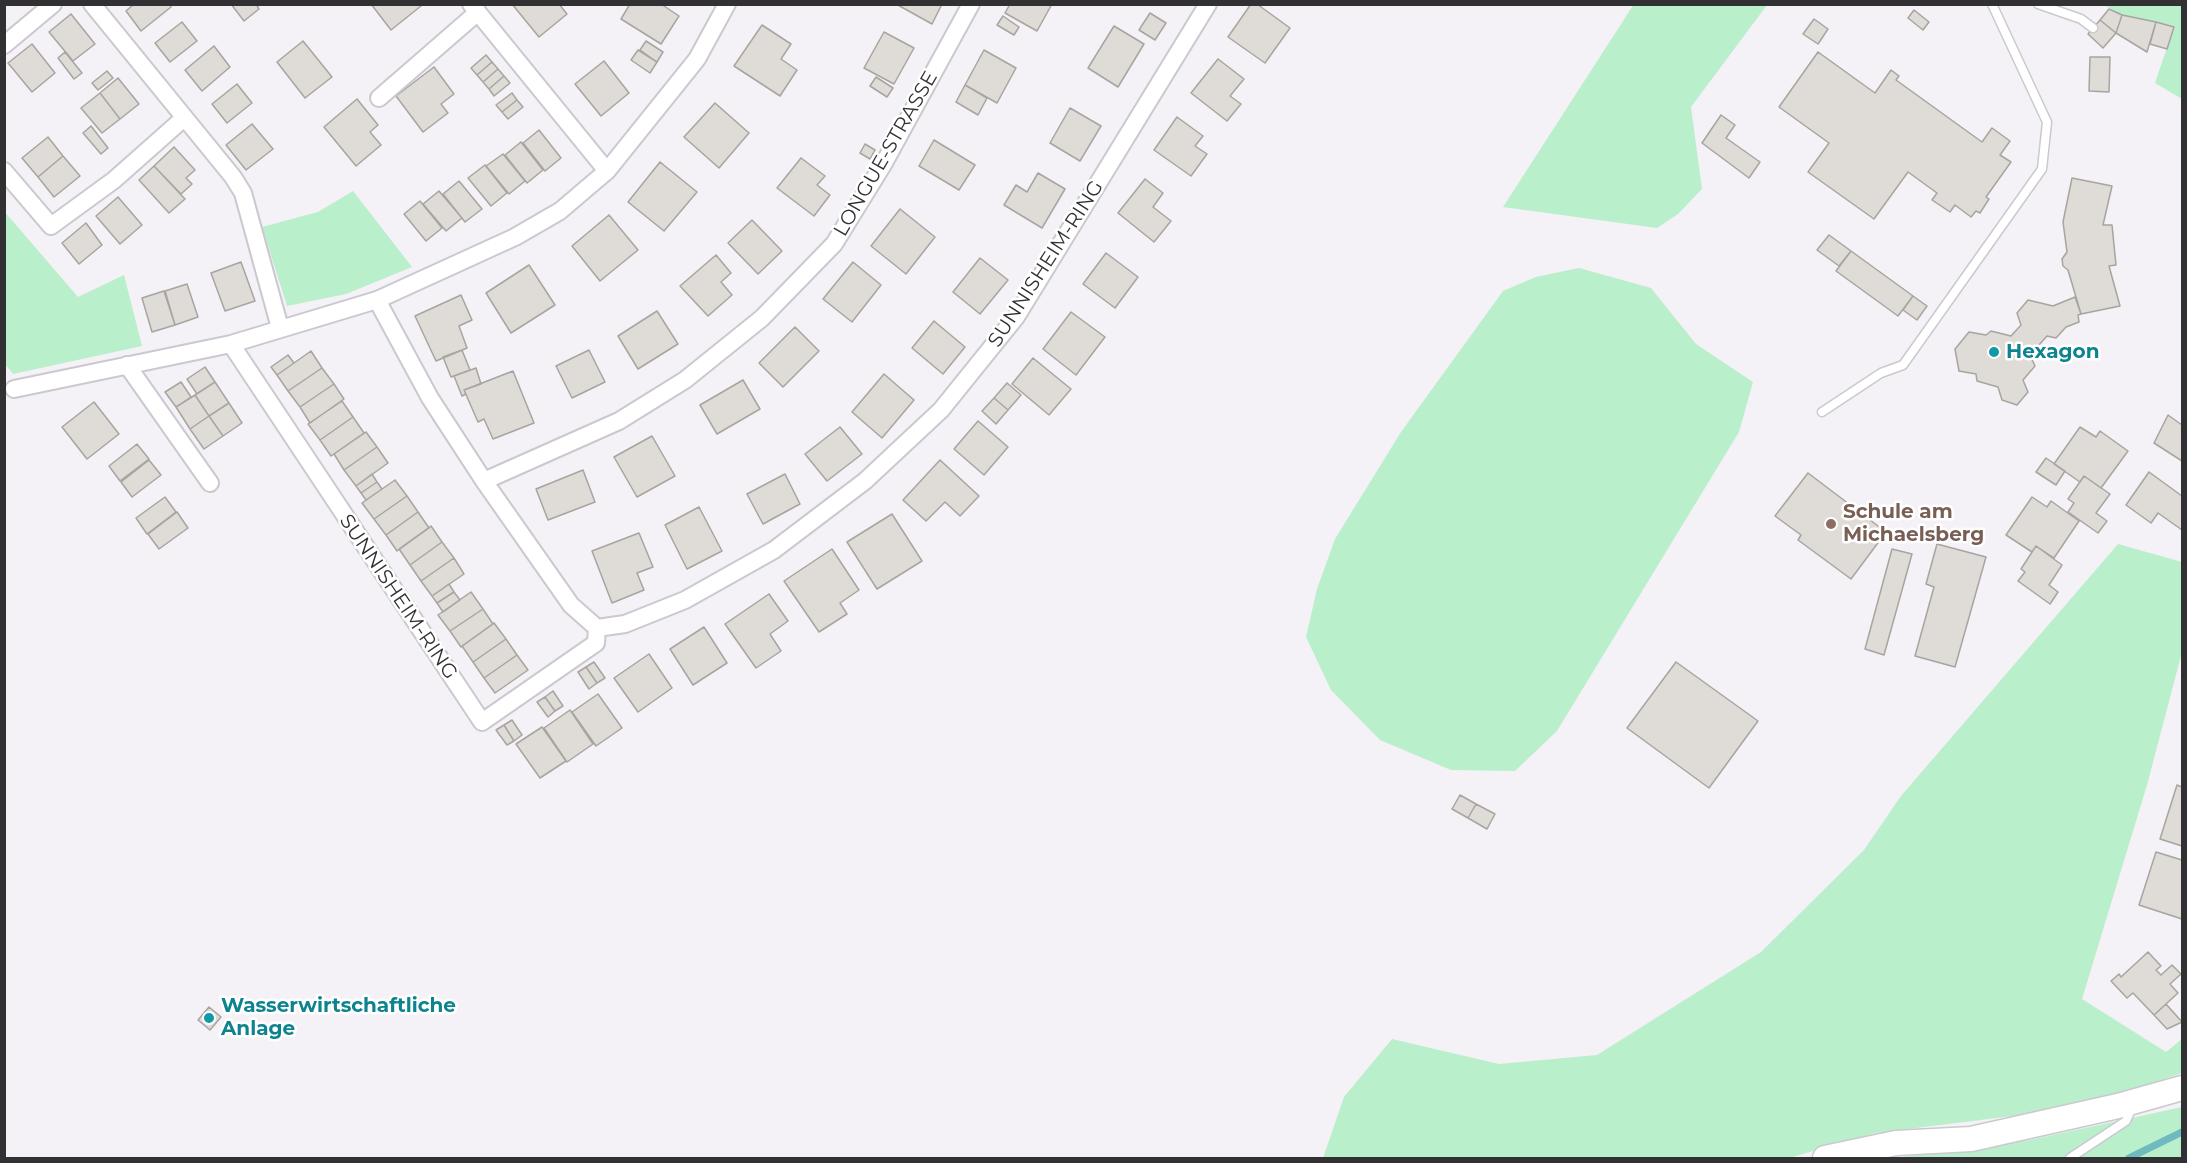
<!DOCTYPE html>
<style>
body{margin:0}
#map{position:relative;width:2187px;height:1163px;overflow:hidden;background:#f4f1f7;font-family:Montserrat,sans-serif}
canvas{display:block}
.frame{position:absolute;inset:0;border:6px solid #313133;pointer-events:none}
</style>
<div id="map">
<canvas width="2187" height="1163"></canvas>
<div class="frame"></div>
</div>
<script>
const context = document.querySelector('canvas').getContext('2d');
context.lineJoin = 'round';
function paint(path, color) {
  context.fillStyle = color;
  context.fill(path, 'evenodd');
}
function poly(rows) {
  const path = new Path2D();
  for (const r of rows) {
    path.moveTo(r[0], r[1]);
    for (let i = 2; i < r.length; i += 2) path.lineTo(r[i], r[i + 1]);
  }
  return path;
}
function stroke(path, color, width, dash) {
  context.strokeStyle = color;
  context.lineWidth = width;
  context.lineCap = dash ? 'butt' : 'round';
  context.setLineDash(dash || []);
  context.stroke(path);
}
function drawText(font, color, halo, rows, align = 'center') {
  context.font = font + ' Montserrat,sans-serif';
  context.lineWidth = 5;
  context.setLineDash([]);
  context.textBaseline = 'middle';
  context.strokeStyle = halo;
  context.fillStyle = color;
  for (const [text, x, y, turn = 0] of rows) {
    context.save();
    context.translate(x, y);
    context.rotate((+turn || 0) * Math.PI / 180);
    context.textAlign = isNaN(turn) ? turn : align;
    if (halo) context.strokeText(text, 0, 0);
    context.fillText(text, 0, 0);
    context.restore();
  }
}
const green = poly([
 [1634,4,1767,5,1691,107,1702,189,1678,214,1657,228,1503,207],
 [2103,4,2182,5,2182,99,2155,83,2174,27,2122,15],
 [353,191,412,267,346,294,287,306,262,227,318,212],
 [4,211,78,297,124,275,142,346,13,374,5,364],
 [1579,268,1651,288,1696,344,1753,382,1739,432,1557,731,1515,771,1451,770,1380,740,1331,690,1306,637,1317,589,1335,539,1401,432,1503,291,1536,277],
 [2118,544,2182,562,2182,652,2147,785,2082,999,2166,1052,2182,1039,2182,1073,2077,1108,1876,1133,1789,1158,1323,1158,1344,1097,1392,1039,1499,1064,1597,1055,1761,952,1864,850,1901,796],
 [2182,1107,2182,1158,1894,1158,2030,1140]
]);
const stream = poly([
 [2129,1158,2182,1132]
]);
const building = poly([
 [134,4,170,4,171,7,141,31,126,11,134,4],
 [231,4,256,4,259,9,244,21,231,4],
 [371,4,420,4,421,6,391,30,371,4],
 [512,4,559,4,567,14,539,37,512,4],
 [630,4,661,4,679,16,661,44,621,19,630,4],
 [896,4,942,4,932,24,896,4],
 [1010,4,1052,4,1037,31,1005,13,1010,4],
 [1251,4,1257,4,1290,28,1265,63,1228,37,1251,4],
 [2109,9,2122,15,2116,33,2100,20,2109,9],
 [1914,10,1929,22,1923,30,1908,18,1914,10],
 [1150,13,1166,23,1155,40,1139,30,1150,13],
 [71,14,95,44,73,61,49,32,71,14],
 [2122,15,2156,22,2147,52,2116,33,2122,15],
 [1003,16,1019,27,1014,35,997,25,1003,16],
 [1814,19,1828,29,1818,44,1803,34,1814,19],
 [2100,20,2116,33,2103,48,2088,34,2100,20],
 [182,22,197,41,170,62,155,43,182,22],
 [2156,22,2174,27,2167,49,2150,44,2156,22],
 [762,25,791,44,781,59,797,70,780,96,734,66,762,25],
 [1114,26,1144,44,1118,87,1088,68,1114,26],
 [884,32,914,48,894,84,864,68,884,32],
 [303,41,332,77,305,98,277,62,303,41],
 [646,41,663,52,657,62,640,50,646,41],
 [32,44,55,73,32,92,8,63,32,44],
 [214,46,230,67,202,91,185,70,214,46],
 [638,50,657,62,650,73,631,60,638,50],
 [984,50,1016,68,997,103,965,85,984,50],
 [65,52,82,73,74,79,58,58,65,52],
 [1818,52,1875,93,1891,70,1899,76,1896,80,1982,142,1992,128,2010,141,2000,155,2011,162,1986,197,1989,199,1980,213,1976,211,1971,217,1955,205,1950,212,1932,200,1937,193,1908,172,1874,219,1808,172,1829,143,1779,107,1818,52],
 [486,55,492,62,477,75,471,68,486,55],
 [2090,57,2110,57,2109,92,2089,91,2090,57],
 [1218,59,1244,79,1230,96,1241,104,1227,121,1191,93,1218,59],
 [604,61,629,93,601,116,575,84,604,61],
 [492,62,498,69,483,82,477,75,492,62],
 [434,67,454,94,441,104,448,113,423,132,396,96,434,67],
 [498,69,504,76,489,89,483,82,498,69],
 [107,71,113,78,98,90,92,83,107,71],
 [504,76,510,83,494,96,489,89,504,76],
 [876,77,893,88,887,97,870,86,876,77],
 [118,78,139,104,120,119,100,93,118,78],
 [237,84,252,103,227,123,212,104,237,84],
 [965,85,987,98,978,115,956,102,965,85],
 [100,93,120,119,102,133,81,108,100,93],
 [512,93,517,100,502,112,496,105,512,93],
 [357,99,378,125,370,132,381,145,356,166,324,127,357,99],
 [517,100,523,107,508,119,502,112,517,100],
 [715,103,749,133,719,168,684,137,715,103],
 [1070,108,1101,126,1080,161,1050,143,1070,108],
 [1721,115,1735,125,1726,138,1760,162,1749,178,1702,143,1721,115],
 [1177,117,1203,136,1195,146,1207,154,1191,176,1154,150,1177,117],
 [252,124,273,149,246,170,226,145,252,124],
 [91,126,108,148,101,154,83,133,91,126],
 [539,130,561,158,545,171,523,143,539,130],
 [48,137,63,156,38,177,22,158,48,137],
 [934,140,975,165,959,190,919,166,934,140],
 [521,142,543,170,527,183,505,155,521,142],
 [865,144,875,150,870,159,860,153,865,144],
 [174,147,195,170,186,178,192,184,181,194,154,166,174,147],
 [503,154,525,181,509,194,486,166,503,154],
 [63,156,80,176,54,197,38,177,63,156],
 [801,158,825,176,817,185,830,195,814,216,777,188,801,158],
 [660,162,697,192,664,231,628,202,660,162],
 [485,165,507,193,491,206,468,178,485,165],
 [154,166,185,199,169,213,139,180,154,166],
 [1038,173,1065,189,1042,228,1004,205,1016,185,1027,192,1038,173],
 [2072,178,2112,186,2103,225,2112,225,2116,265,2109,266,2120,306,2081,314,2068,270,2063,266,2062,259,2067,252,2063,222,2072,178],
 [1145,179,1163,193,1153,207,1171,221,1154,242,1118,213,1145,179],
 [459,181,482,209,465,222,443,194,459,181],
 [439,191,462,218,446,231,423,204,439,191],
 [118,197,142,225,120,244,96,216,118,197],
 [420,201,442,228,426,241,404,214,420,201],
 [900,209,935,237,906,274,871,246,900,209],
 [609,215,638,250,600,281,572,246,609,215],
 [752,220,782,251,758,274,728,243,752,220],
 [86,223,102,245,79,264,62,243,86,223],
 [1829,235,1851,251,1839,266,1817,250,1829,235],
 [1851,251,1913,296,1898,316,1836,271,1851,251],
 [1106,253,1138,277,1115,308,1083,284,1106,253],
 [716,255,731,273,721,282,732,295,708,316,680,286,716,255],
 [980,258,1008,280,980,314,953,292,980,258],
 [241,262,255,301,225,311,211,273,241,262],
 [853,262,881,285,852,322,823,299,853,262],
 [529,265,555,305,511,333,486,293,529,265],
 [187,284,198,317,175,325,165,291,187,284],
 [164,291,175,325,152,332,142,298,164,291],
 [461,295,472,320,459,326,467,348,436,361,415,316,461,295],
 [1913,296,1927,306,1917,320,1903,310,1913,296],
 [2075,297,2081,314,2078,315,2079,322,2066,327,2056,338,2047,336,2030,355,2035,366,2023,380,2028,392,2017,405,2002,400,1998,387,1977,381,1976,374,1959,371,1955,349,1969,332,1986,335,1991,331,2011,336,2021,325,2017,313,2028,300,2053,306,2075,297],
 [657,311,678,344,638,369,618,336,657,311],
 [1071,312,1105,337,1076,375,1043,349,1071,312],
 [934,321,965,347,943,374,912,348,934,321],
 [795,327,819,351,783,387,759,363,795,327],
 [462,350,470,370,451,377,443,357,462,350],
 [589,350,605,382,572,398,556,366,589,350],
 [311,351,322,368,288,391,277,375,311,351],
 [288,355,294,363,277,375,271,367,288,355],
 [1033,358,1071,389,1049,415,1012,384,1033,358],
 [205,367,215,382,197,394,187,379,205,367],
 [322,368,334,384,300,407,288,391,322,368],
 [476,368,481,384,464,390,466,394,462,396,454,376,476,368],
 [513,371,534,423,493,439,484,419,478,422,464,390,513,371],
 [884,374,914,400,882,438,852,412,884,374],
 [743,380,760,409,717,434,700,405,743,380],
 [181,382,191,397,176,407,165,392,181,382],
 [215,382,229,403,209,416,195,395,215,382],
 [1007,383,1021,395,1008,410,994,398,1007,383],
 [334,384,344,399,310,423,300,407,334,384],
 [195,395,209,416,190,429,176,407,195,395],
 [994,398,1008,410,996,424,982,411,994,398],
 [342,401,353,417,320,440,308,424,342,401],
 [94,402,119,434,87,459,62,427,94,402],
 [229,403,242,423,223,436,209,416,229,403],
 [2168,415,2182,425,2182,461,2154,443,2168,415],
 [209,416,223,436,204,449,190,429,209,416],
 [353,417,364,433,331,456,320,440,353,417],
 [978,421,1008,447,984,475,954,449,978,421],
 [840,427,862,454,827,481,805,454,840,427],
 [2080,427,2096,437,2100,431,2128,451,2101,488,2084,476,2080,482,2054,464,2080,427],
 [366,432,377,447,344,470,334,454,366,432],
 [652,436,675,476,637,497,614,457,652,436],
 [137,444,149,459,120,481,109,466,137,444],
 [377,447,388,463,356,486,344,470,377,447],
 [2046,458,2065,471,2056,485,2036,472,2046,458],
 [149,460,161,475,132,497,121,482,149,460],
 [940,460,979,496,960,516,945,502,926,521,903,500,940,460],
 [583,470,595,502,548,520,536,489,583,470],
 [2149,472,2182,496,2182,530,2158,513,2151,523,2126,505,2149,472],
 [1808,473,1886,532,1851,579,1798,540,1801,535,1775,516,1808,473],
 [372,474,377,482,361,493,356,486,372,474],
 [785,474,800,504,763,524,747,494,785,474],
 [2084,476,2110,494,2096,513,2107,521,2098,533,2068,512,2074,503,2068,499,2084,476],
 [395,480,407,496,374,519,362,503,395,480],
 [377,482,382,489,366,500,361,493,377,482],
 [407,496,418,512,386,535,374,519,407,496],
 [165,497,176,512,147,534,136,518,165,497],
 [2032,497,2047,507,2051,501,2079,521,2054,558,2036,546,2032,552,2006,535,2032,497],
 [699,507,722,551,687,569,665,525,699,507],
 [177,512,188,528,159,549,148,534,177,512],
 [418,512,429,528,397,551,386,535,418,512],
 [892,514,922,561,877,589,847,542,892,514],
 [431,526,442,542,410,565,399,549,431,526],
 [639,533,653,567,637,573,644,590,612,603,592,551,639,533],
 [442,542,454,558,421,581,410,565,442,542],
 [1937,544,1986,557,1955,667,1915,656,1934,587,1926,584,1937,544],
 [2036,546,2062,565,2049,585,2058,592,2050,604,2018,581,2025,572,2021,569,2036,546],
 [832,549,859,590,840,603,847,614,819,632,784,581,832,549],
 [1892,549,1912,554,1884,655,1865,649,1892,549],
 [454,558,464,574,432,596,421,581,454,558],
 [449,584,454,592,437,603,432,596,449,584],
 [454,592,460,600,443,612,437,603,454,592],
 [471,592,483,609,450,631,438,615,471,592],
 [769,594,788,621,770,634,781,651,756,668,725,624,769,594],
 [483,609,493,624,461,647,450,631,483,609],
 [494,623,506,639,473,662,462,646,494,623],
 [704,627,727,663,693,685,670,649,704,627],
 [506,639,517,655,484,678,473,662,506,639],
 [649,654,672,688,638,712,614,678,649,654],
 [517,655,528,670,495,693,484,678,517,655],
 [594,662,605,678,597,683,586,667,594,662],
 [1676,662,1758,721,1709,788,1627,728,1676,662],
 [586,667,597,683,589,689,578,672,586,667],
 [553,691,563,706,555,711,545,697,553,691],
 [598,694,622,728,596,746,572,712,598,694],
 [545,697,555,711,548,717,537,702,545,697],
 [570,710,593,744,567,762,544,728,570,710],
 [512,720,522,735,514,741,504,725,512,720],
 [504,725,514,741,507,745,496,730,504,725],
 [542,727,566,761,540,778,516,744,542,727],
 [2177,785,2182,787,2182,846,2160,839,2177,785],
 [1460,795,1476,804,1468,818,1452,809,1460,795],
 [1476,804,1495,814,1487,829,1468,818,1476,804],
 [2156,852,2182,860,2182,919,2139,905,2156,852],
 [2148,952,2161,966,2156,970,2161,975,2172,965,2181,974,2170,984,2178,993,2154,1015,2133,993,2127,998,2111,981,2119,974,2121,977,2148,952],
 [2166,1004,2182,1022,2167,1029,2154,1015,2166,1004],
 [209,1007,221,1017,210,1030,198,1020,209,1007]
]);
const service = poly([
 [2038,4,2081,19,2093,28],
 [1822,412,1881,373,1903,365,2042,169,2047,122,1992,4],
 [2070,1158,2126,1121,2133,1105]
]);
const minor = poly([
 [92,4,233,177,243,193,280,328],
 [471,4,607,171],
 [4,45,53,4],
 [379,98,478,12],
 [4,171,51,226,114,180,184,118],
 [377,300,430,398,484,481,571,605,597,628],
 [231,344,482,722,596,643,597,628,625,624,685,600,774,550,865,481,941,410,1016,317,1208,4],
 [127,365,210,483],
 [14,389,231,344,377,300,515,237,560,211,607,171,697,59,727,4],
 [484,481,619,421,685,380,762,318,834,244,884,163,971,4]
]);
const secondary = poly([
 [1825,1158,1896,1143,1971,1139,2118,1106,2182,1088]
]);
const markers = [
 [1994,352,6,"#0f9aa8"],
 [1831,524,6,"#8d6e63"],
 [209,1018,6,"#0f9aa8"]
];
const streetNames = [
 ["LONGUE-STRASSE",886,154,-60],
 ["SUNNISHEIM-RING",1046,264,-57],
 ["SUNNISHEIM-RING",398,597,56]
];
const cultureNames = [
 ["Hexagon",2006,352],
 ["Wasserwirtschaftliche",221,1006],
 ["Anlage",221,1029]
];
const educationNames = [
 ["Schule am",1843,512],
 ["Michaelsberg",1843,535]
];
paint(green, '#baefcb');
stroke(stream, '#6ebabf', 7);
paint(building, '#dfdbd6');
stroke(building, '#a8a49f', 1.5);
stroke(service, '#cbc9cf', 11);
stroke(minor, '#cbc9cf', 20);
stroke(secondary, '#cbc9cf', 27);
stroke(service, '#fff', 8);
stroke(minor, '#fff', 16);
stroke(secondary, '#fff', 24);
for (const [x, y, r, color] of markers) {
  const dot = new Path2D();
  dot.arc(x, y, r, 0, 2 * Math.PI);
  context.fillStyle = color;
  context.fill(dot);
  stroke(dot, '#fff', 2);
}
drawText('20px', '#313133', '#fff', streetNames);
drawText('bold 20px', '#0d838f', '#fff', cultureNames, 'left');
drawText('bold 20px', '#785e54', '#fff', educationNames, 'left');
</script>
